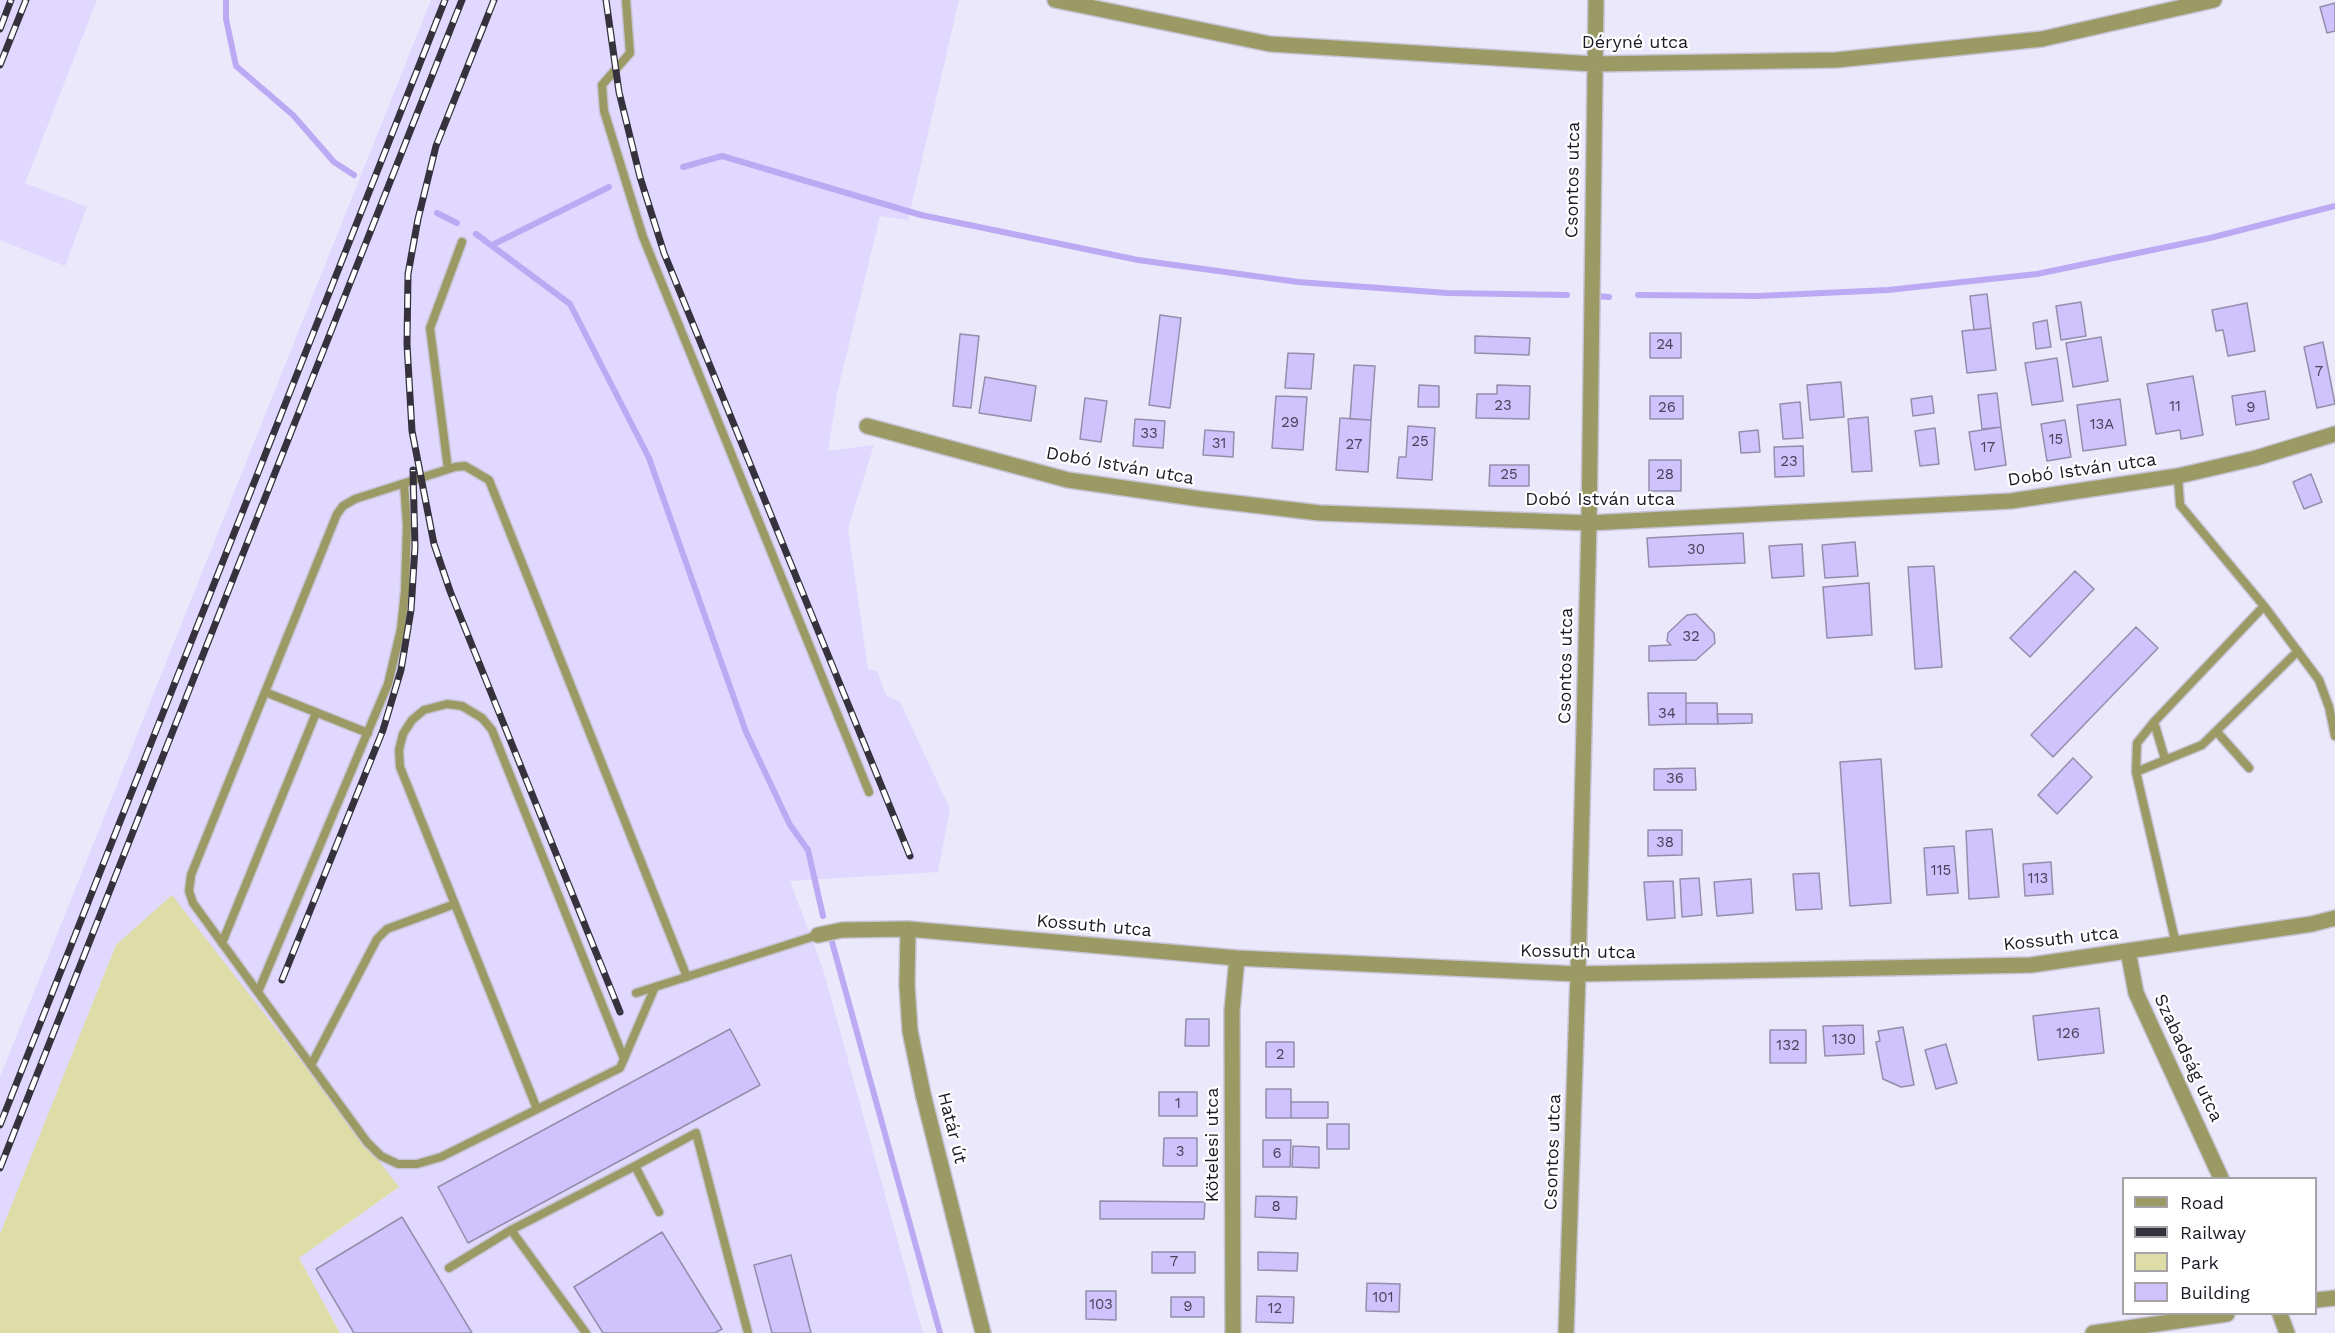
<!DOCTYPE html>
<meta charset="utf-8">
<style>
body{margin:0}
#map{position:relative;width:2335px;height:1333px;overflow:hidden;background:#ebe8fb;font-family:"Work Sans",sans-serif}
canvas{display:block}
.legend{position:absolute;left:2122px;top:1177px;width:195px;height:138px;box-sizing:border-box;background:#fff;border:2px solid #a5a3a8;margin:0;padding:8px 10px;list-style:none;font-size:18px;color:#1d1a25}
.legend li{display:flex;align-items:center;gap:12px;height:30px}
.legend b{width:30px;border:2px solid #a5a3a8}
</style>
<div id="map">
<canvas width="2335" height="1333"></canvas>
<ul class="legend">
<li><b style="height:8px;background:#9c9a64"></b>Road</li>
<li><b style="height:8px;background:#35323e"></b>Railway</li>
<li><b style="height:16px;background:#dedda7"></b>Park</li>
<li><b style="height:16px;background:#cfc2fd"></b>Building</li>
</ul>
</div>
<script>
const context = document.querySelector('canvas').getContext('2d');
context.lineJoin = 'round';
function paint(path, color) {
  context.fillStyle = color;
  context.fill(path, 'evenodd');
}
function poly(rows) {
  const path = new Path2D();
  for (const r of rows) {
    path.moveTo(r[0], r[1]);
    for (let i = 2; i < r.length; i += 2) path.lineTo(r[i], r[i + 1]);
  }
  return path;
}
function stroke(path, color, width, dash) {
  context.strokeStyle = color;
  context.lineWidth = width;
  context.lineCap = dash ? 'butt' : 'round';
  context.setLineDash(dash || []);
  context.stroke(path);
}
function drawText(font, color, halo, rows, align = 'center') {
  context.font = font + ' "Work Sans",sans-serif';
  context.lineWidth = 4.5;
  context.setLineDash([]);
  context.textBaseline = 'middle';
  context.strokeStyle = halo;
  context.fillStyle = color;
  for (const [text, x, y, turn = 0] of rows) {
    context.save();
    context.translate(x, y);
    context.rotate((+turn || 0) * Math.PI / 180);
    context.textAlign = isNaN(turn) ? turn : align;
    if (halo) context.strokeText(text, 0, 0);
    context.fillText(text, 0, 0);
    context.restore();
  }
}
const built = poly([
 [0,0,97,0,25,183,87,207,65,266,0,240],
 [431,0,959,0,908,220,880,216,837,394,828,451,874,445,848,528,868,669,877,671,886,695,900,702,950,809,938,872,790,881,823,969,923,1333,340,1333,299,1258,398,1188,116,945,0,1234,0,1077]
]);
const green = poly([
 [172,895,399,1187,299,1258,340,1333,0,1333,0,1234,116,945]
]);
const stream = poly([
 [226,0,226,19,236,66,293,115,334,162,354,175],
 [683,167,722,156,921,215,1138,260,1298,282,1447,293,1567,295],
 [437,213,457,223],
 [476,234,570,304,649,458,746,732,790,825,808,850,823,916],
 [492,245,609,187],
 [1638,295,1758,296,1888,290,2037,274,2210,238,2335,206],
 [1596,296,1609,297],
 [832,942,940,1333]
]);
const building = poly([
 [2335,3,2335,31,2327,33,2320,7,2335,3],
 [1987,294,1991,328,1974,330,1970,296,1987,294],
 [2081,302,2086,336,2061,340,2056,306,2081,302],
 [2247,303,2255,351,2228,356,2223,330,2216,331,2212,310,2247,303],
 [1160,315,1181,318,1170,408,1149,405,1160,315],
 [2047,320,2051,347,2036,349,2033,323,2047,320],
 [1991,328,1996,370,1967,373,1962,331,1991,328],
 [1650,333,1681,333,1681,358,1650,358,1650,333],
 [960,334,979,336,971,408,953,406,960,334],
 [1475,336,1530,338,1529,355,1475,353,1475,336],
 [2101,337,2108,381,2073,387,2066,343,2101,337],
 [2323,342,2335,404,2317,408,2304,347,2323,342],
 [1288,353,1314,354,1311,389,1285,388,1288,353],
 [2057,358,2063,401,2032,405,2025,363,2057,358],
 [1354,365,1375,366,1371,420,1350,419,1354,365],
 [2193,376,2203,435,2181,439,2180,430,2156,434,2147,384,2193,376],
 [985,377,1036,386,1031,421,979,413,985,377],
 [1841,382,1844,417,1810,420,1807,385,1841,382],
 [1419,385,1439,386,1439,407,1418,407,1419,385],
 [1497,385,1530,386,1529,419,1476,418,1477,394,1497,394,1497,385],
 [2265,391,2269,419,2236,425,2232,396,2265,391],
 [1997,393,2001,427,1982,429,1978,395,1997,393],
 [1276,396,1307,397,1303,450,1272,448,1276,396],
 [1650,396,1683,396,1683,419,1650,419,1650,396],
 [1932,396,1934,413,1913,416,1911,399,1932,396],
 [1085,398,1107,401,1101,442,1080,439,1085,398],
 [2120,399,2126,445,2083,451,2077,405,2120,399],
 [1800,402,1803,438,1783,439,1780,404,1800,402],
 [1868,417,1872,471,1852,472,1848,419,1868,417],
 [1340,418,1371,420,1368,472,1336,470,1340,418],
 [1135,419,1165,421,1163,448,1133,446,1135,419],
 [2065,420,2071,457,2047,461,2041,424,2065,420],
 [1408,426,1435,428,1432,480,1397,478,1399,457,1406,457,1408,426],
 [2001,427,2006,465,1975,470,1969,432,2001,427],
 [1935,428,1939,464,1920,466,1915,431,1935,428],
 [1205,430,1234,432,1233,457,1203,455,1205,430],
 [1758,430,1760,452,1741,453,1739,432,1758,430],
 [1803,446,1804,476,1775,477,1774,447,1803,446],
 [1649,460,1681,460,1681,491,1649,491,1649,460],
 [1490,465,1529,465,1529,486,1489,486,1490,465],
 [2311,474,2322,502,2304,509,2293,482,2311,474],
 [1743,533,1745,563,1649,567,1647,538,1743,533],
 [1855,542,1858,576,1825,578,1822,545,1855,542],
 [1802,544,1804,576,1772,578,1769,546,1802,544],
 [1934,566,1942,667,1915,669,1908,567,1934,566],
 [2075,571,2094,589,2030,657,2010,638,2075,571],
 [1869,583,1872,635,1827,638,1823,587,1869,583],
 [1696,614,1714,633,1715,643,1696,660,1649,661,1649,646,1671,645,1667,641,1668,633,1687,615,1696,614],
 [2136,627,2158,648,2053,757,2031,735,2136,627],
 [1648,693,1686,693,1686,724,1649,725,1648,693],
 [1686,703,1717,703,1718,724,1686,724,1686,703],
 [1717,714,1752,714,1752,723,1718,724,1717,714],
 [2073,758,2092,777,2057,814,2038,795,2073,758],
 [1881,759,1891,903,1850,906,1840,762,1881,759],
 [1695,768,1696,790,1654,790,1654,769,1695,768],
 [1992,829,1999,897,1969,899,1966,831,1992,829],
 [1648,830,1682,830,1682,855,1648,856,1648,830],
 [1954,846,1958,893,1927,895,1924,848,1954,846],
 [2051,862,2053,894,2025,896,2023,864,2051,862],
 [1819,873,1822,909,1796,910,1793,874,1819,873],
 [1699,878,1702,915,1682,917,1680,879,1699,878],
 [1751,879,1753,913,1717,916,1714,882,1751,879],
 [1673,881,1675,918,1647,920,1644,882,1673,881],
 [2099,1008,2104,1053,2038,1060,2033,1016,2099,1008],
 [1186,1019,1209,1019,1209,1046,1185,1046,1186,1019],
 [1863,1025,1864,1054,1825,1056,1823,1026,1863,1025],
 [1903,1027,1914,1085,1901,1087,1883,1079,1876,1042,1880,1041,1878,1031,1903,1027],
 [730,1029,760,1085,468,1243,438,1187,730,1029],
 [1770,1030,1806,1030,1806,1063,1770,1063,1770,1030],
 [1266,1042,1294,1042,1294,1067,1266,1067,1266,1042],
 [1946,1044,1957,1083,1936,1089,1925,1050,1946,1044],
 [1266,1089,1291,1089,1291,1118,1266,1118,1266,1089],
 [1159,1092,1197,1092,1197,1116,1159,1116,1159,1092],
 [1291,1102,1328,1102,1328,1118,1291,1118,1291,1102],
 [1327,1124,1349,1124,1349,1149,1327,1149,1327,1124],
 [1164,1138,1197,1138,1197,1166,1163,1166,1164,1138],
 [1263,1140,1291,1140,1290,1167,1263,1167,1263,1140],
 [1293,1146,1319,1147,1319,1168,1292,1167,1293,1146],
 [1256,1196,1297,1197,1296,1219,1255,1217,1256,1196],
 [1100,1201,1205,1202,1204,1219,1100,1219,1100,1201],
 [402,1217,472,1333,354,1333,316,1269,402,1217],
 [662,1232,722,1329,715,1333,603,1333,574,1287,662,1232],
 [1152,1252,1195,1252,1195,1273,1152,1273,1152,1252],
 [1258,1252,1298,1253,1297,1271,1258,1270,1258,1252],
 [791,1255,811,1333,772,1333,754,1265,791,1255],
 [1367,1283,1400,1284,1399,1312,1366,1311,1367,1283],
 [1086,1291,1116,1291,1116,1320,1086,1319,1086,1291],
 [1257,1296,1294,1297,1293,1323,1256,1322,1257,1296],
 [1171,1297,1204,1297,1204,1317,1171,1317,1171,1297]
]);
const service = poly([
 [626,0,630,53,602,85,604,111,643,237,869,792],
 [448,469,430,328,462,242],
 [2178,476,2180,505,2264,606,2319,680,2329,707,2335,736],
 [265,692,368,733],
 [2154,722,2165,759],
 [2217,732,2249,768],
 [2136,772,2202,745,2298,651],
 [222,943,316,713],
 [2176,944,2136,772,2137,743,2154,722,2264,606],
 [655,987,620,1068,441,1157,417,1164,398,1164,381,1156,367,1142,193,903,189,891,191,875,337,514,343,506,355,499,455,467,465,466,489,480,687,977],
 [258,992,388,684,401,629,405,591,407,525,404,484],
 [636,993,818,935],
 [311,1065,377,939,387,929,455,904],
 [537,1109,400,767,399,750,403,734,412,720,424,710,447,704,462,706,482,718,492,730,624,1059],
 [635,1166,696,1133,748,1333],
 [511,1230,586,1333],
 [449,1268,511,1230,635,1166,659,1212]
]);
const minor = poly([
 [1055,0,1270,44,1594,64,1836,60,2042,39,2214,0],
 [867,426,1068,480,1201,499,1320,513,1589,523,2011,501,2178,476,2256,458,2335,434],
 [908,929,907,985,910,1031,923,1094,983,1333],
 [818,935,842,930,908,929,1237,958,1578,974,2031,965,2312,924,2335,918],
 [2128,951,2136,993,2221,1178],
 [2316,1300,2335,1298],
 [2280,1314,2287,1333],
 [1233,1333,1232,1011,1237,958],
 [1566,1333,1578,974,1589,523,1596,0],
 [2093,1333,2227,1314]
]);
const rail = poly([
 [494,0,436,146,418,219,408,274,407,344,412,431,434,544,450,591,620,1012],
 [606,0,619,92,640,177,664,253,910,856],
 [0,29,11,0],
 [0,65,26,0],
 [282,980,383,730,401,670,411,610,415,547,413,470],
 [0,1125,445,0],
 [0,1168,462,0]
]);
const numberNames = [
 ["24",1665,345],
 ["7",2319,372],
 ["23",1503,406],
 ["11",2175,407],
 ["26",1667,408],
 ["9",2251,408],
 ["29",1290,423],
 ["13A",2102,425],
 ["33",1149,434],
 ["15",2056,440],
 ["25",1420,442],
 ["31",1219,444],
 ["27",1354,445],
 ["17",1988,448],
 ["23",1789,462],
 ["25",1509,475],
 ["28",1665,475],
 ["30",1696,550],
 ["32",1691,637],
 ["34",1667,714],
 ["36",1675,779],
 ["38",1665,843],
 ["115",1941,871],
 ["113",2038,879],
 ["126",2068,1034],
 ["130",1844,1040],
 ["132",1788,1046],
 ["2",1280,1055],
 ["1",1178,1104],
 ["3",1180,1152],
 ["6",1277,1154],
 ["8",1276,1207],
 ["7",1174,1262],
 ["101",1383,1298],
 ["103",1101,1305],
 ["9",1188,1307],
 ["12",1275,1309]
];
const streetNames = [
 ["Déryné utca",1635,43],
 ["Csontos utca",1573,180,-89],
 ["Dobó István utca",1120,466,10],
 ["Dobó István utca",2082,470,-8],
 ["Dobó István utca",1600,500],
 ["Csontos utca",1566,666,-89],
 ["Kossuth utca",1094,926,5],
 ["Kossuth utca",2061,939,-6],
 ["Kossuth utca",1578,952,1],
 ["Szabadság utca",2188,1058,65],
 ["Határ út",952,1128,76],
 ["Kötelesi utca",1213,1145,-90],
 ["Csontos utca",1553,1152,-88]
];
paint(built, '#e0d8ff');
paint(green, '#dedda7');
stroke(stream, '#bbaaf3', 6);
paint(building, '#cfc2fd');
stroke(building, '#938eab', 1.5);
stroke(service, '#c6c3d4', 11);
stroke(minor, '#c6c3d4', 18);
stroke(service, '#9c9a64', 8);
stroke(minor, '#9c9a64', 15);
stroke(rail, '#35323e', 7);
stroke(rail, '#fff', 4.5, [14]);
drawText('15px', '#4a445b', null, numberNames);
drawText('18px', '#1d1a25', '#fff', streetNames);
</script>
